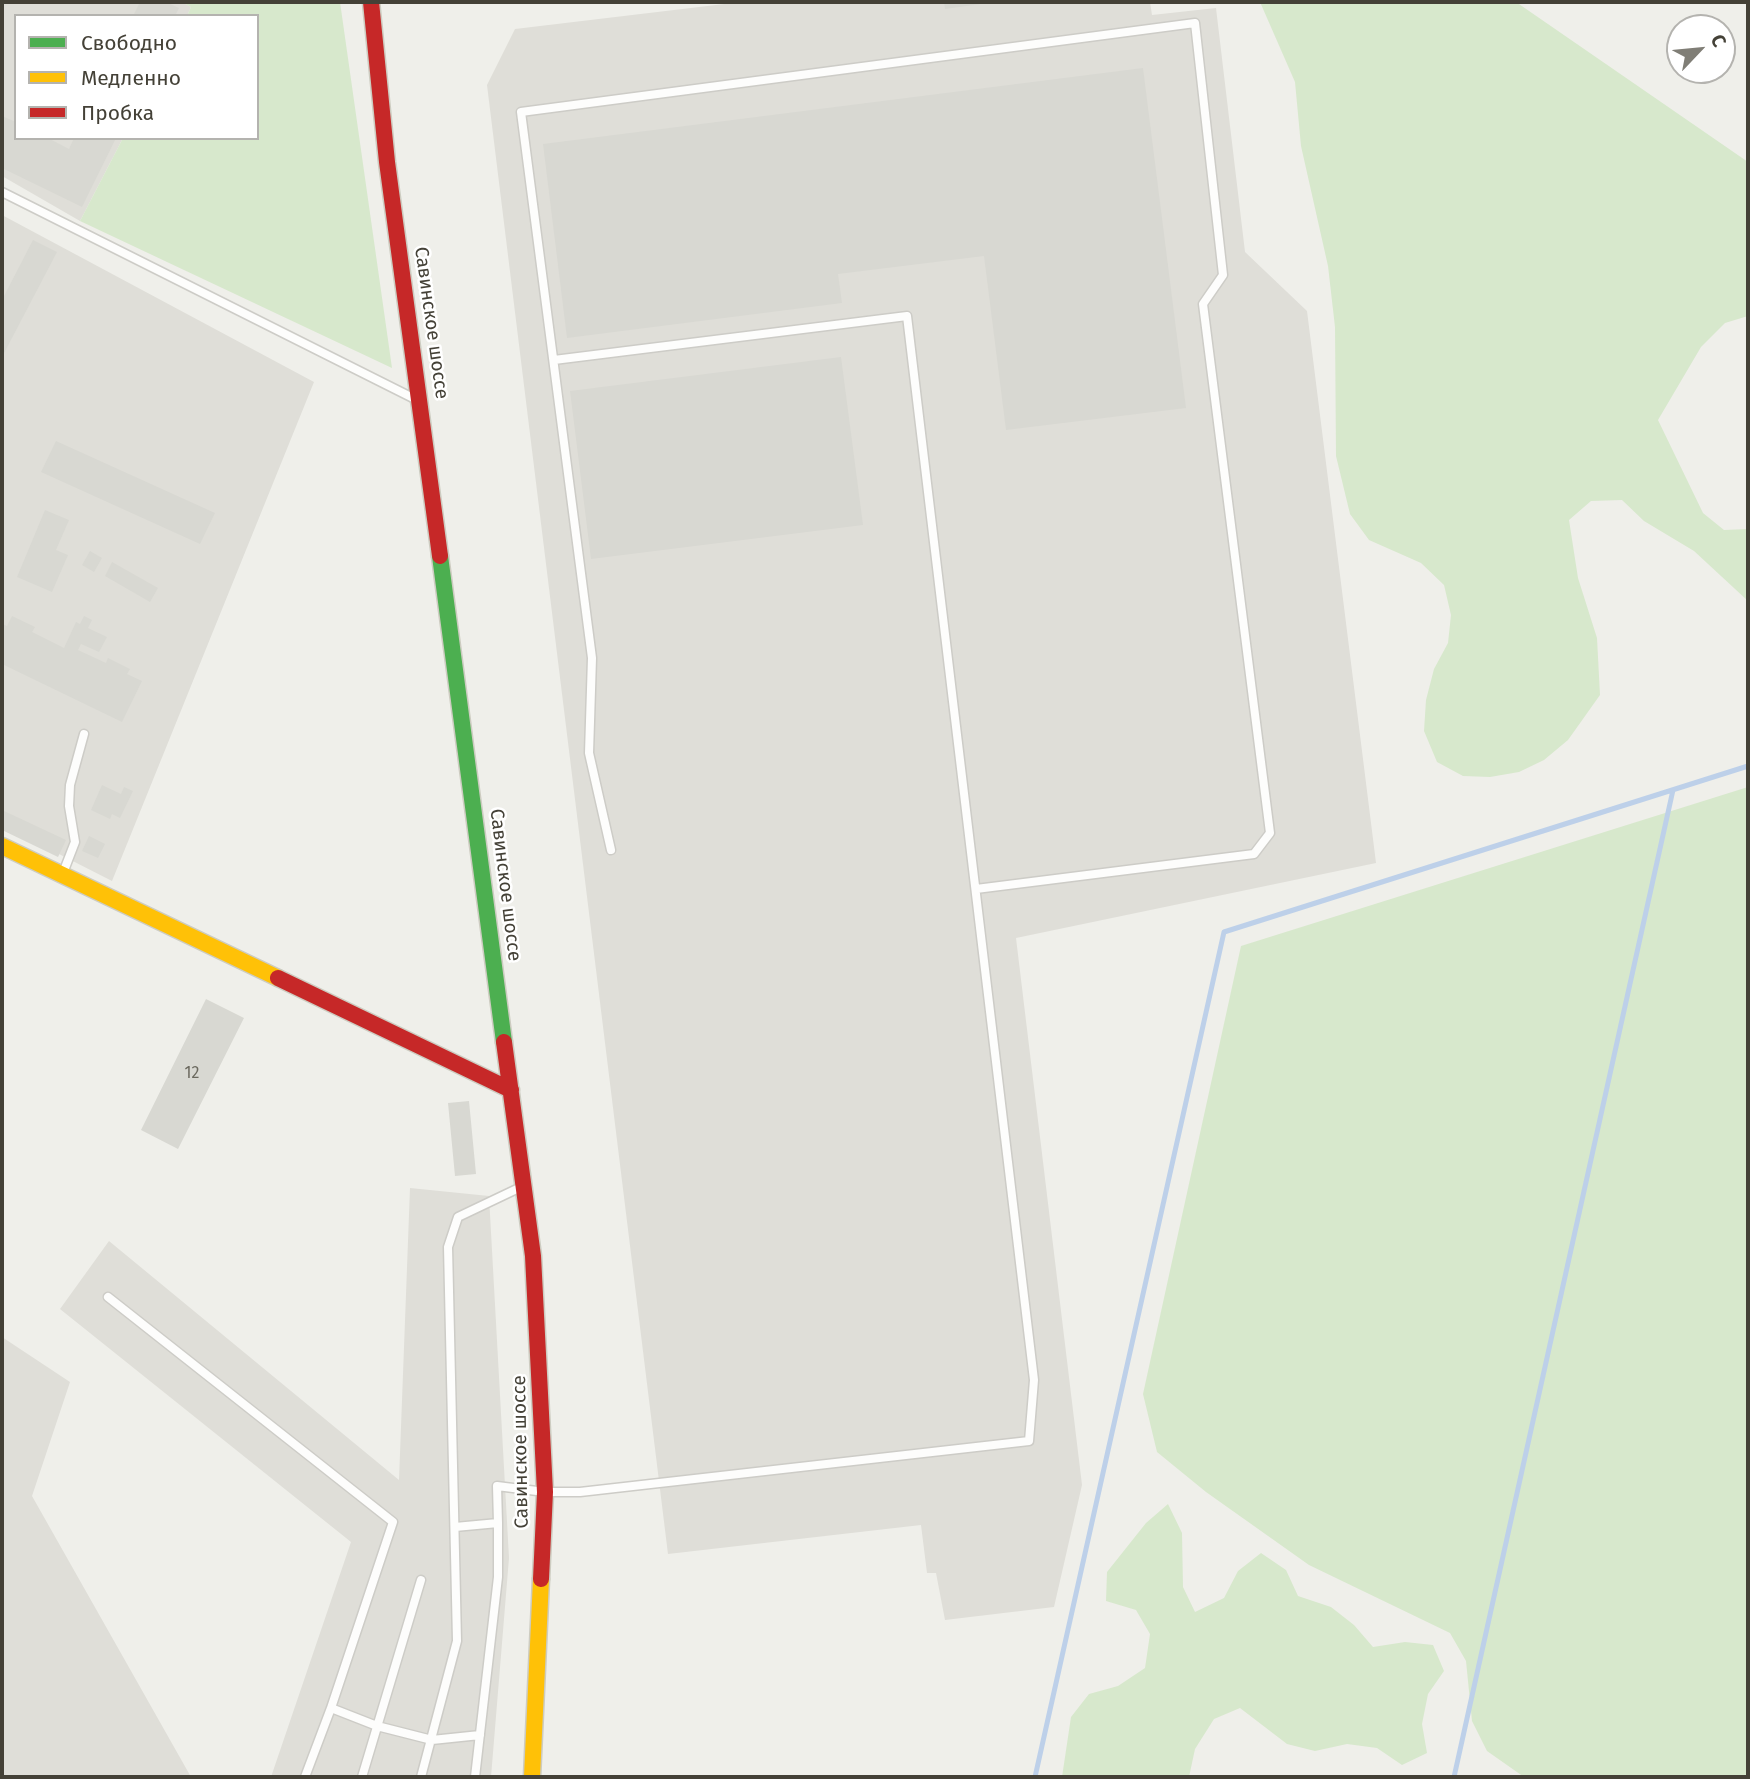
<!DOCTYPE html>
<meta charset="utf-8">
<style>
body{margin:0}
#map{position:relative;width:1750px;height:1779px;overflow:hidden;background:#efefea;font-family:"Fira Sans",sans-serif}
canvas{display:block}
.frame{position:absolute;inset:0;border:4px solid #444137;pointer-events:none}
.legend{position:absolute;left:14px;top:14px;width:245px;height:126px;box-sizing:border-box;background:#fff;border:2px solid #b4b3af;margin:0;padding:9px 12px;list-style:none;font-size:21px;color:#444137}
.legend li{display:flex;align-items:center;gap:14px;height:35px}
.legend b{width:35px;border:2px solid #b4b3af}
.north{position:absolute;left:1666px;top:14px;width:70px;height:70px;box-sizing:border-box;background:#fff;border:2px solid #b4b3af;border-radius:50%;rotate:64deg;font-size:19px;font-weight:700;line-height:28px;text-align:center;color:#444137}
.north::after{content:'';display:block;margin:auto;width:24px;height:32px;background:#807e76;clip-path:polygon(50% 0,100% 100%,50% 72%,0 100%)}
</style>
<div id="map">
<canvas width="1750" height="1779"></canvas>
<div class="frame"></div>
<ul class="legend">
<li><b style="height:9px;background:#4caf50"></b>Свободно</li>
<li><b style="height:9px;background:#ffc107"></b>Медленно</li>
<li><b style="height:9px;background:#c62828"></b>Пробка</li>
</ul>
<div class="north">С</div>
</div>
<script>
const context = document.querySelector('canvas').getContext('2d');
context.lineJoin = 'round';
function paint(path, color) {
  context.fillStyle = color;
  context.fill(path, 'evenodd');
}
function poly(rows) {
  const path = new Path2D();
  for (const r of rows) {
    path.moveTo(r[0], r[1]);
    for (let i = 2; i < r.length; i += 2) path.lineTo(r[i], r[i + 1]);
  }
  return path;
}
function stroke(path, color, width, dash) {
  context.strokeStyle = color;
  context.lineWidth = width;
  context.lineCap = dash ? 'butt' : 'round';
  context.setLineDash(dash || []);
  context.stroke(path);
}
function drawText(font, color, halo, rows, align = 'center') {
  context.font = font + ' "Fira Sans",sans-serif';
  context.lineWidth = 5;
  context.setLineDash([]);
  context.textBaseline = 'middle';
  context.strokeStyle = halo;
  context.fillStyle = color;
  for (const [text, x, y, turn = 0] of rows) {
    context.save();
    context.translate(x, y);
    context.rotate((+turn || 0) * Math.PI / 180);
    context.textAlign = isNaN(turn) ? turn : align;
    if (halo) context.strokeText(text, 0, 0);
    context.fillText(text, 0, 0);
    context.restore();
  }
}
const industrial = poly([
 [2,2,182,2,191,7,187,16,16,16,16,138,123,138,80,221,2,176],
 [741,2,1150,2,1152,15,1216,8,1245,252,1307,311,1376,863,1016,938,1082,1485,1054,1607,945,1620,936,1573,927,1573,921,1525,668,1554,487,85,515,29],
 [2,215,314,382,112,881,2,825],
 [410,1188,489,1196,509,1558,491,1777,271,1777,351,1542,60,1309,109,1241,399,1480],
 [2,1337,70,1382,32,1496,191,1777,2,1777]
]);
const green = poly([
 [182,2,340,2,392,368,80,221,123,138,257,138,257,16,187,16,191,7],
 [1260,2,1516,2,1748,162,1748,316,1725,323,1701,347,1658,420,1703,513,1724,530,1748,529,1748,601,1694,551,1644,521,1622,500,1591,501,1569,520,1578,578,1597,638,1600,695,1568,740,1544,760,1519,772,1490,777,1463,776,1437,762,1424,731,1426,700,1434,669,1448,643,1451,615,1444,585,1421,563,1369,540,1350,514,1336,456,1335,327,1328,266,1301,146,1295,82],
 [1748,787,1748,1777,1524,1777,1487,1751,1472,1721,1466,1661,1450,1633,1309,1565,1206,1492,1157,1452,1143,1394,1241,946],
 [1168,1504,1182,1533,1183,1587,1195,1612,1224,1598,1238,1571,1261,1553,1286,1570,1298,1596,1331,1607,1354,1625,1373,1647,1405,1642,1433,1645,1444,1671,1428,1694,1422,1724,1427,1753,1402,1765,1377,1748,1347,1744,1315,1751,1287,1744,1240,1708,1214,1719,1195,1749,1189,1777,1062,1777,1071,1717,1089,1694,1118,1686,1145,1668,1150,1634,1136,1610,1106,1601,1107,1572,1146,1523]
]);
const stream = poly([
 [1035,1777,1224,932,1748,766],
 [1454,1777,1673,790]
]);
const building = poly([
 [140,2,166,2,179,8,175,16,133,16],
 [944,2,988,2,988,3,945,9],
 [1143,68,1186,408,1006,430,984,256,838,274,842,303,567,338,543,144],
 [2,116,16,122,16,138,48,138,69,149,74,138,116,138,82,207,2,168],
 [33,240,57,252,2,357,2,300],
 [841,357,863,525,591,559,570,391],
 [56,441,215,513,200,544,41,472],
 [45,510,69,520,56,550,68,555,52,592,17,577],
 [90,551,102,558,94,572,82,565],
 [112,562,158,588,150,602,105,576],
 [12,616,35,627,32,632,64,648,76,622,80,624,84,616,92,620,88,628,107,637,99,652,81,644,78,650,106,663,108,658,130,669,127,674,142,681,122,722,2,664,2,624,7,626],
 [102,785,121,794,124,787,133,791,120,818,112,814,110,819,91,810],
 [2,810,66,840,58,857,2,830],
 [89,836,105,844,98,858,82,851],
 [206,999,244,1018,178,1149,141,1130],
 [469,1101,476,1174,455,1176,448,1103]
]);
const lane = poly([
 [2,192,415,399],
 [611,850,589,753,592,658,521,112,1195,23,1223,275,1203,304,1270,833,1254,854,976,889],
 [63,873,75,842,69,806,70,785,84,734],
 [108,1297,393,1522,331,1708],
 [455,1527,498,1523,497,1486,545,1492,580,1492,1029,1441,1034,1380,907,316,554,360],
 [305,1777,331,1708,377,1726,432,1740,480,1735],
 [362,1777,421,1580],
 [421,1777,457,1641,448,1247,458,1217,521,1187],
 [475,1777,498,1577,498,1523]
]);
const fast = poly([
 [440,556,504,1042]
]);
const slow = poly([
 [2,846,278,978],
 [532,1777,541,1579]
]);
const jam = poly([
 [371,2,387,162,440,556],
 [278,978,511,1090],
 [504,1042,533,1256,545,1492,541,1579]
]);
const numberNames = [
 ["12",192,1074]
];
const streetNames = [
 ["Савинское шоссе",431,323,82],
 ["Савинское шоссе",505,885,83],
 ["Савинское шоссе",521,1452,-91]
];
paint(industrial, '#dfded8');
paint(green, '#d7e8cc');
stroke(stream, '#bdd0e9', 5);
paint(building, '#d8d8d2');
stroke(lane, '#cdccc7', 11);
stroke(fast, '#cdccc1', 19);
stroke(slow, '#cdccc1', 19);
stroke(jam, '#cdccc1', 19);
stroke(lane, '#fdfdfc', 8);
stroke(fast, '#4caf50', 16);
stroke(slow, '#ffc107', 16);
stroke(jam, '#c62828', 16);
drawText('16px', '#6a685e', null, numberNames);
drawText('19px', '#444137', '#fff', streetNames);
</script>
